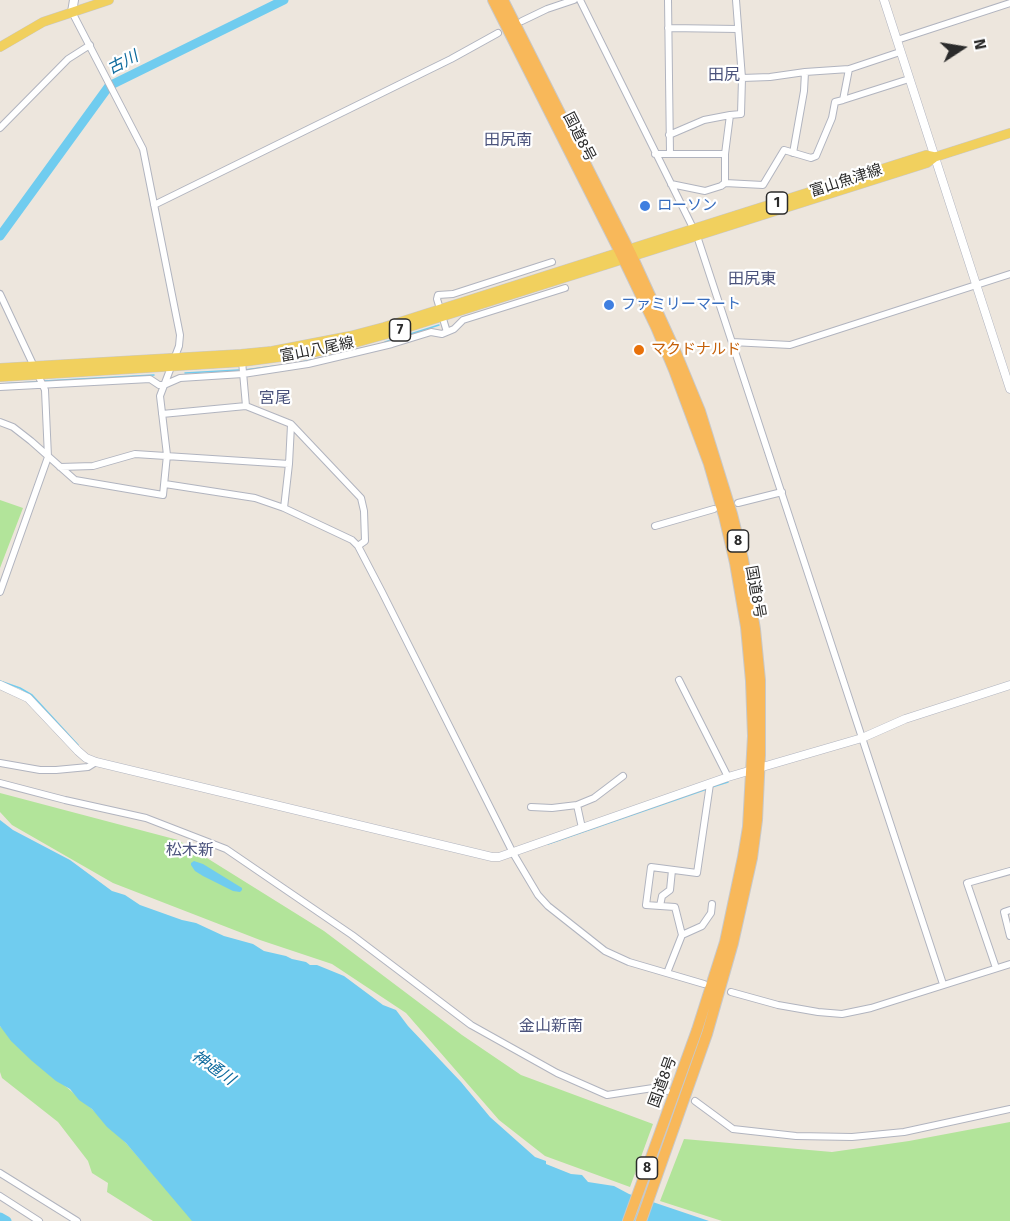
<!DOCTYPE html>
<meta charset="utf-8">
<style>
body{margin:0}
#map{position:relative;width:1010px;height:1221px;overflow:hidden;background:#ede6dd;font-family:"Fira Sans",sans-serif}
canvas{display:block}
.north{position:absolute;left:932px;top:18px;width:60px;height:60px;-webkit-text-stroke:4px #fff;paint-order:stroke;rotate:78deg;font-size:16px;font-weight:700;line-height:24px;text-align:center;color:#2b2b2b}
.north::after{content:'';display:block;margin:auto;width:21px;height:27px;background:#2b2b2b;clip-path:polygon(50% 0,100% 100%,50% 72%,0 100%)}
</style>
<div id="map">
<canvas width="1010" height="1221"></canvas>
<div class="north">N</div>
</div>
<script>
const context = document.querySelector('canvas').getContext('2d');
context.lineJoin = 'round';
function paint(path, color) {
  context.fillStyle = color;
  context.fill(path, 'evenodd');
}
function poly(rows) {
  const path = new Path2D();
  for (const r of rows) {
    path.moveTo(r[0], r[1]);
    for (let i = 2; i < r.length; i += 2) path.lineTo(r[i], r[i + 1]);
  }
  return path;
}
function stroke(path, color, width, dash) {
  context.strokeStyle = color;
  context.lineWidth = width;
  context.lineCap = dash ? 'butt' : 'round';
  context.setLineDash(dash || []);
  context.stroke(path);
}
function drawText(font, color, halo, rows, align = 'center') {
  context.font = font + ' "Fira Sans","Noto Sans JP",sans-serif';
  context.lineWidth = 4.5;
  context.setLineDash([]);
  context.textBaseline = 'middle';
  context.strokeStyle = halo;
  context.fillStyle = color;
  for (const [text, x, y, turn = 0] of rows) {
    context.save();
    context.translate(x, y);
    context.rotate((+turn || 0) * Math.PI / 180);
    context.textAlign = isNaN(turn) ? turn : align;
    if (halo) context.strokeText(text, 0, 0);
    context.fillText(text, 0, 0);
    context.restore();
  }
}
const green = poly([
 [0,500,23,508,0,568],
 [0,793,178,840,324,931,462,1035,521,1075,653,1124,630,1187,545,1156,499,1120,406,1013,332,964,260,940,113,883,12,825,0,812],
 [0,1026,21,1048,92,1109,126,1143,194,1221,153,1221,107,1192,108,1183,92,1173,88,1161,58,1122,2,1078,0,1072],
 [1010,1122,1010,1221,722,1221,660,1201,684,1139,832,1152,909,1141]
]);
const water = poly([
 [0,820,13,830,70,860,112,891,125,895,140,905,182,920,196,923,224,936,253,944,264,951,286,956,292,959,306,962,310,965,317,965,344,976,383,1005,396,1010,408,1026,461,1082,490,1117,535,1157,546,1161,546,1164,571,1174,582,1175,588,1182,614,1186,629,1194,709,1221,192,1221,126,1143,107,1127,92,1109,79,1100,70,1089,56,1081,32,1061,11,1041,0,1026],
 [194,861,203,864,242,888,242,890,240,892,233,891,203,876,195,871,191,865,191,863]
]);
const stream = poly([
 [385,342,439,325],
 [292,364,311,360],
 [244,370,275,366],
 [185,373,239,370],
 [44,381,154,375],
 [0,384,36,382],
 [0,681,20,688,32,695,78,745],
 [712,787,728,782],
 [548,844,707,789]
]);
const river = poly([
 [0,236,109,86,284,0],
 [0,1217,7,1221]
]);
const minor = poly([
 [580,0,697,236,943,984],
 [668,0,670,153],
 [522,21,547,9,574,0],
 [668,28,738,29],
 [897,40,1010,3],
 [742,78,770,77,805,72,849,69,900,52],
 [843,100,909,79],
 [0,128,68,59,90,45],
 [669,135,704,120,730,115],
 [793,153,804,91,805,72],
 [655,154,725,154,730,115,741,114,742,78,736,0],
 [725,154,725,183],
 [671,184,705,191,721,186,725,183,763,185,784,150,811,158,816,156,832,118,835,102,843,100,849,69],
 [154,205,451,59,498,33],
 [0,294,45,390,48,457,0,592],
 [447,332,437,299,438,295,453,294,552,262],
 [732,342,790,345,1010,274],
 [242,361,246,406,291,424,361,498,364,511,365,541,358,546],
 [0,387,150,379,159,385,164,385,180,378,243,374,308,364,392,344,431,332,442,334,454,329,463,320,565,288],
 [162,414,246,406],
 [0,422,13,427,31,441,75,480,163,495,167,455,160,396,179,346,180,335,143,149,72,12],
 [60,467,93,466,135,454,289,464],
 [165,484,255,498,284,508,352,540,358,546,382,592,513,853,538,895,548,906,605,951,629,962,704,984],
 [738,503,782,492],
 [284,508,289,464,291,425],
 [655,526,714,509],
 [679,680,728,777],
 [0,763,40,770,56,770,88,767,96,762],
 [0,783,65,800,146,818,226,849,352,935,471,1025,557,1073,607,1095,653,1088,667,1091],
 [531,807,552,808,577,805],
 [582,828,577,805,594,798,623,776],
 [660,906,662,896,670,890,672,870],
 [1010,910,1004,912,1010,936],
 [682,935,702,926,711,913,712,904],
 [996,968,967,883,1010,871],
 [667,973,682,935,675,907,646,905,651,867,697,873,710,784],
 [731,992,778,1005,818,1012,842,1014,871,1008,1010,964],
 [695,1101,733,1129,796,1136,852,1137,904,1132,1010,1109],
 [0,1173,77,1221],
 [0,1196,39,1221]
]);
const tertiary = poly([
 [884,0,1010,389],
 [0,685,28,698,78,751,86,758,96,762,492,857,499,857,728,777,862,738,905,719,1010,685]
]);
const secondary = poly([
 [72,12,74,0]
]);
const primary = poly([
 [0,47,43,22,109,0],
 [0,368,241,354,272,351,350,336,384,327,926,155,935,157],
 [0,377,242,362,311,353,351,344,387,334,927,163,935,157,1010,133]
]);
const trunk = poly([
 [493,0,620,252,656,327,674,370,709,464,724,516,735,563,746,627,751,681,753,736,748,827,743,857,725,942,697,1030,628,1221],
 [503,0,632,256,674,348,700,411,732,514,743,559,755,629,760,680,760,755,757,820,752,858,733,943,707,1034,641,1221]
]);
const markers = [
 [645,206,6,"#3f7fe0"],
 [609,305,6,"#3f7fe0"],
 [639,350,6,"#e8710a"]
];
const shields = [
 [777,203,21],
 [400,330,21],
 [738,541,21],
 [647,1168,21]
];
const shieldNames = [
 ["1",777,203],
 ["7",400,330],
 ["8",738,541],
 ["8",647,1168]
];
const streetNames = [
 ["国道8号",579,137,63],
 ["富山魚津線",846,181,-18],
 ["富山八尾線",317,350,-11],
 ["国道8号",755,592,80],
 ["国道8号",663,1082,-70]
];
const shopNames = [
 ["ローソン",657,206],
 ["ファミリーマート",621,305]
];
const foodNames = [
 ["マクドナルド",651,350]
];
const waterNames = [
 ["古川",123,63,-27],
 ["神通川",213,1068,35]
];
const neighbourhoodNames = [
 ["田尻",724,76],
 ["田尻南",508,141],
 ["田尻東",752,280],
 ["宮尾",275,399],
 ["松木新",190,851],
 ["金山新南",551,1027]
];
paint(green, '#b2e49a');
paint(water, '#70ccef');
stroke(stream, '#70ccef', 1.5);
stroke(river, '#70ccef', 9);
stroke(minor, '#b1b4bf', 8);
stroke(tertiary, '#b1b4bf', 9);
stroke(secondary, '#b1b4bf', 10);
stroke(primary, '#c8c8c8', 10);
stroke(trunk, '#c8c8c8', 12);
stroke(minor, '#fff', 6);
stroke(tertiary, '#fff', 8);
stroke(secondary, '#fff', 8);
stroke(primary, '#f1d05e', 9);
stroke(trunk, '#f8b85a', 10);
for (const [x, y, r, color] of markers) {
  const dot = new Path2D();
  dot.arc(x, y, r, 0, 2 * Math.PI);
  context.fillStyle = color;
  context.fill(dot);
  stroke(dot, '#fff', 2);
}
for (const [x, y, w] of shields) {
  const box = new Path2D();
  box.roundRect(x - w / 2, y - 11, w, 22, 4.5);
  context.fillStyle = '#fff';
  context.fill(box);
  stroke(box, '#2b2b2b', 1.5);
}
drawText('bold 14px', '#2b2b2b', null, shieldNames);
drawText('15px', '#2b2b2b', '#fff', streetNames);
drawText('15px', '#366cbe', '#fff', shopNames, 'left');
drawText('15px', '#c56008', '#fff', foodNames, 'left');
drawText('italic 16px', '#0d6a9d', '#fff', waterNames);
drawText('16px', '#4b537c', '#fff', neighbourhoodNames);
</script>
